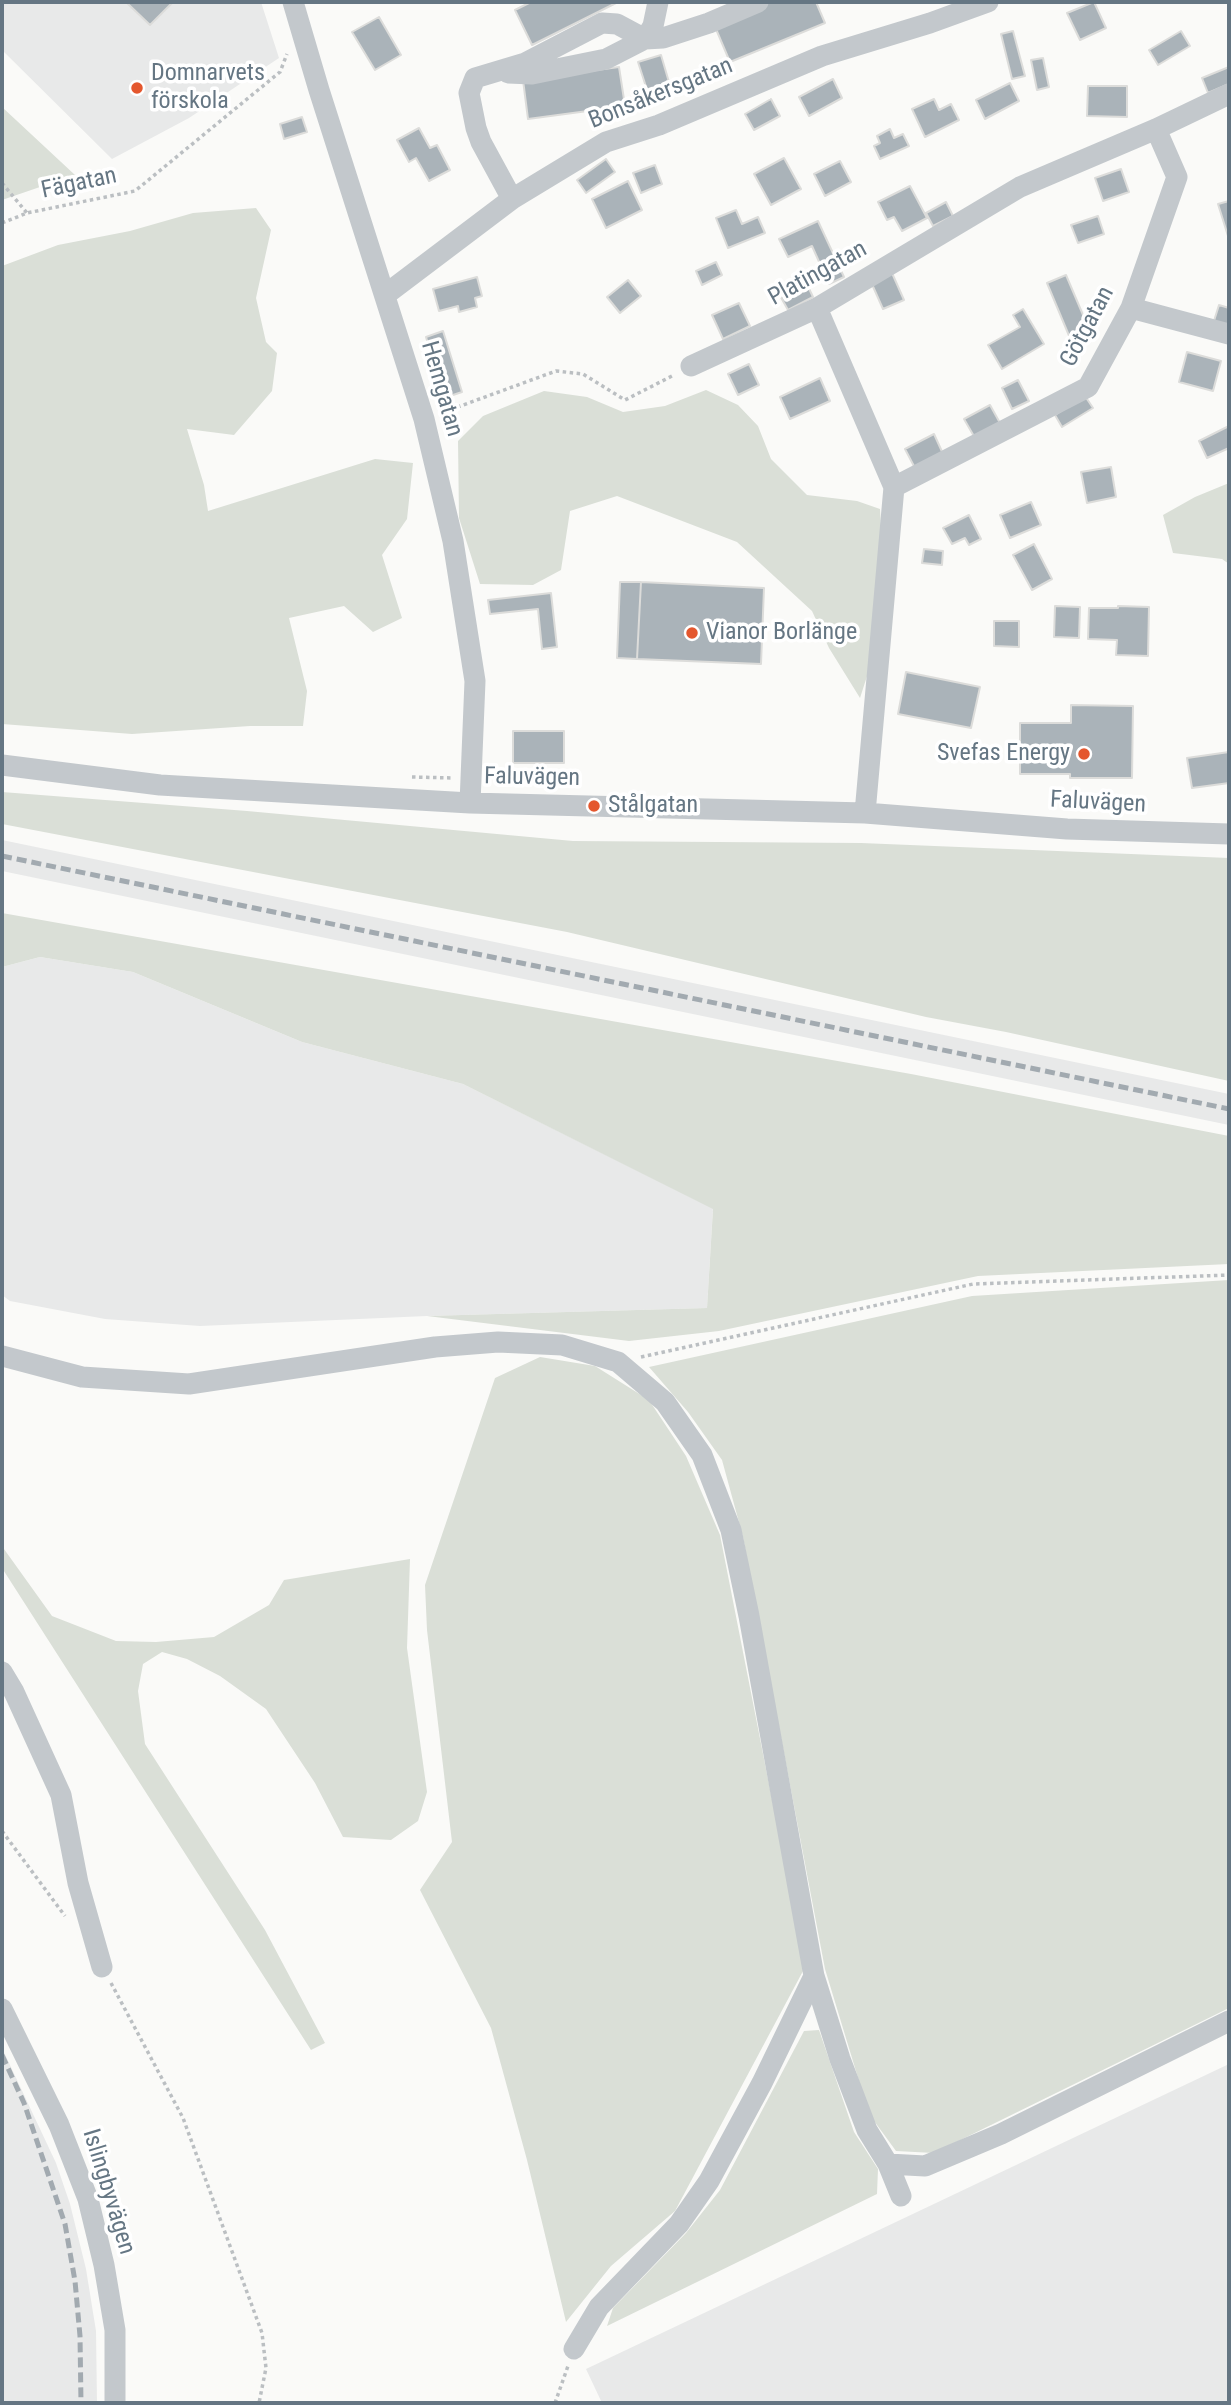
<!DOCTYPE html>
<meta charset="utf-8">
<style>
body{margin:0}
#map{position:relative;width:1231px;height:2405px;overflow:hidden;background:#fafaf8;font-family:"Roboto Condensed",sans-serif}
canvas{display:block}
.frame{position:absolute;inset:0;border:4px solid #657683;pointer-events:none}
</style>
<div id="map">
<canvas width="1231" height="2405"></canvas>
<div class="frame"></div>
</div>
<script>
const context = document.querySelector('canvas').getContext('2d');
context.lineJoin = 'round';
function paint(path, color) {
  context.fillStyle = color;
  context.fill(path, 'evenodd');
}
function poly(rows) {
  const path = new Path2D();
  for (const r of rows) {
    path.moveTo(r[0], r[1]);
    for (let i = 2; i < r.length; i += 2) path.lineTo(r[i], r[i + 1]);
  }
  return path;
}
function stroke(path, color, width, dash) {
  context.strokeStyle = color;
  context.lineWidth = width;
  context.lineCap = dash ? 'butt' : 'round';
  context.setLineDash(dash || []);
  context.stroke(path);
}
function drawText(font, color, halo, rows, align = 'center') {
  context.font = font + ' "Roboto Condensed",sans-serif';
  context.lineWidth = 7;
  context.setLineDash([]);
  context.textBaseline = 'middle';
  context.strokeStyle = halo;
  context.fillStyle = color;
  for (const [text, x, y, turn = 0] of rows) {
    context.save();
    context.translate(x, y);
    context.rotate((+turn || 0) * Math.PI / 180);
    context.textAlign = isNaN(turn) ? turn : align;
    if (halo) context.strokeText(text, 0, 0);
    context.fillText(text, 0, 0);
    context.restore();
  }
}
const built = poly([
 [2,2,261,2,279,58,189,118,112,159,2,50],
 [2,840,1229,1094,1229,1125,2,871],
 [40,957,133,972,302,1042,463,1084,713,1208,707,1308,427,1316,200,1326,105,1319,10,1301,2,1295,2,967],
 [2,2048,56,2163,70,2204,86,2269,96,2331,97,2403,2,2403],
 [1229,2064,1229,2403,602,2403,586,2369]
]);
const green = poly([
 [2,107,75,175,2,200],
 [256,208,271,230,256,298,266,342,277,353,272,391,234,435,187,429,204,485,208,511,375,459,413,463,407,519,382,555,402,618,373,632,344,606,289,618,307,691,303,726,250,726,132,734,2,724,2,266,58,245,130,231,193,213],
 [706,390,738,405,758,426,771,459,807,495,857,501,880,509,882,545,870,667,860,698,829,648,812,611,737,542,617,496,570,511,561,570,533,585,480,584,459,518,458,441,483,416,544,391,587,397,623,412,665,406],
 [1229,483,1229,564,1222,559,1173,553,1163,515,1195,497],
 [2,792,247,811,573,841,861,843,1229,858,1229,1081,1006,1032,926,1017,567,932,2,824],
 [2,913,911,1074,1229,1136,1229,1264,978,1276,719,1331,629,1341,427,1316,707,1308,713,1209,463,1084,302,1042,133,972,40,957,2,967],
 [1229,1280,1229,2008,934,2153,896,2151,869,2114,825,1969,743,1537,722,1460,688,1412,649,1367,972,1296],
 [540,1357,595,1366,649,1400,686,1456,720,1535,799,1937,803,1971,675,2211,611,2266,566,2322,527,2160,491,2028,420,1890,452,1842,427,1630,425,1585,495,1378],
 [4,1549,52,1616,116,1641,156,1642,214,1637,269,1605,284,1580,410,1559,407,1648,427,1792,418,1821,391,1840,343,1837,315,1783,266,1709,220,1676,187,1659,162,1652,143,1664,138,1691,145,1744,265,1930,325,2043,311,2050,2,1568,2,1551],
 [819,2030,854,2132,878,2169,877,2194,607,2326,613,2308,686,2233,720,2190,804,2031]
]);
const building = poly([
 [126,2,173,2,150,25,126,2],
 [531,2,618,2,532,45,515,10,531,2],
 [763,2,816,2,825,23,730,62,713,22,763,2],
 [1094,2,1106,28,1080,40,1067,13,1094,2],
 [379,17,401,55,375,70,352,32,379,17],
 [1013,31,1025,76,1012,79,1001,34,1013,31],
 [1181,31,1190,46,1158,65,1149,50,1181,31],
 [661,55,671,89,649,96,638,62,661,55],
 [1043,58,1049,87,1037,90,1031,60,1043,58],
 [619,67,625,106,528,119,523,80,619,67],
 [1229,67,1229,84,1208,93,1202,78,1229,67],
 [833,79,842,98,809,116,799,97,833,79],
 [1010,83,1019,101,985,119,976,100,1010,83],
 [1088,86,1127,86,1127,117,1087,116,1088,86],
 [771,99,780,116,754,130,745,114,771,99],
 [934,99,939,110,951,104,959,120,925,137,912,109,934,99],
 [302,117,307,132,284,139,280,124,302,117],
 [419,128,430,148,437,145,450,170,429,181,416,158,409,162,397,140,419,128],
 [890,129,894,138,903,134,909,146,880,159,874,146,880,143,877,136,890,129],
 [784,158,801,189,771,205,754,174,784,158],
 [606,159,615,172,586,193,577,180,606,159],
 [840,161,851,182,825,196,814,174,840,161],
 [655,165,662,184,641,193,633,173,655,165],
 [1121,169,1129,192,1103,201,1095,178,1121,169],
 [628,181,642,210,606,228,592,199,628,181],
 [910,186,927,218,902,231,894,217,887,220,878,202,910,186],
 [1229,201,1229,235,1228,236,1218,204,1229,201],
 [946,202,953,216,933,226,926,213,946,202],
 [736,210,742,224,758,217,765,233,728,248,716,218,736,210],
 [1098,216,1104,234,1078,243,1071,225,1098,216],
 [818,221,844,277,829,284,812,246,788,257,779,239,818,221],
 [716,262,722,275,702,285,696,271,716,262],
 [892,273,904,300,883,309,871,282,892,273],
 [1066,275,1089,329,1070,338,1047,283,1066,275],
 [477,277,482,296,475,298,477,307,459,312,458,306,439,311,433,289,477,277],
 [804,278,813,297,788,310,778,292,804,278],
 [628,280,641,296,620,313,607,297,628,280],
 [739,303,750,326,723,339,712,315,739,303],
 [1219,305,1229,308,1229,329,1213,324,1219,305],
 [1023,309,1044,344,1002,369,988,345,1020,327,1013,315,1023,309],
 [443,331,462,392,444,398,426,337,443,331],
 [1187,352,1221,361,1213,391,1179,382,1187,352],
 [749,364,759,385,738,395,728,374,749,364],
 [820,378,830,401,790,419,780,397,820,378],
 [1018,380,1029,401,1012,409,1002,388,1018,380],
 [1085,396,1093,408,1062,427,1055,415,1085,396],
 [990,405,1000,423,975,438,964,419,990,405],
 [1229,426,1229,448,1207,458,1199,441,1229,426],
 [934,434,944,456,916,470,905,449,934,434],
 [1111,467,1116,497,1087,503,1081,472,1111,467],
 [1031,502,1041,525,1010,538,1000,515,1031,502],
 [969,515,981,539,969,545,965,538,952,544,943,528,969,515],
 [1034,544,1052,579,1032,590,1013,555,1034,544],
 [924,549,943,551,942,565,922,563,924,549],
 [620,582,641,582,637,659,617,658,620,582],
 [641,582,764,588,761,664,637,659,641,582],
 [551,593,557,647,542,649,538,609,490,614,488,600,551,593],
 [1055,606,1080,607,1079,638,1054,637,1055,606],
 [1118,606,1149,607,1148,656,1116,655,1117,640,1088,639,1089,608,1118,608,1118,606],
 [994,621,1019,621,1019,647,994,646,994,621],
 [906,672,980,687,971,728,898,714,906,672],
 [1071,705,1133,706,1132,778,1070,778,1070,774,1020,774,1020,723,1071,723,1071,705],
 [513,731,564,731,564,763,513,763,513,731],
 [1229,752,1229,783,1192,788,1187,758,1229,752]
]);
const path = poly([
 [2,183,27,213],
 [2,223,27,213,135,191,280,72,287,54],
 [444,412,556,371,583,374,625,400,674,375],
 [412,777,453,778],
 [641,1357,973,1284,1229,1275],
 [2,1831,65,1916],
 [111,1983,183,2118,262,2333,266,2368,259,2403],
 [555,2403,568,2366]
]);
const minor = poly([
 [293,2,319,90,424,419,453,541,475,681,470,803],
 [508,73,532,74,606,59,645,39,653,26,658,2],
 [512,199,481,142,476,128,469,93,475,78,525,63,602,23,617,24,645,39,663,38,709,23,758,2],
 [385,295,512,199,606,142,659,125,822,56,930,23,988,2],
 [817,308,894,487,865,813],
 [1131,308,1229,334],
 [691,366,817,308,1020,187,1156,129,1229,94],
 [894,487,1088,387,1131,308,1177,177,1156,129],
 [2,765,160,785,470,803,865,813,1067,829,1229,834],
 [2,1356,82,1377,189,1384,435,1347,498,1342,562,1345,618,1362,665,1402,702,1455,731,1530,749,1616,814,1976,840,2059,867,2130,888,2164,925,2166,1001,2134,1229,2021],
 [2,1672,14,1692,61,1795,78,1883,102,1967],
 [2,2009,59,2125,88,2199,104,2265,115,2330,115,2403],
 [888,2164,901,2196],
 [574,2349,599,2307,679,2224,709,2181,762,2083,814,1976]
]);
const rail = poly([
 [2,856,1229,1109],
 [2,2055,24,2103,65,2224,75,2281,80,2336,81,2403]
]);
const markers = [
 [137,88,7,"#e4572e"],
 [692,633,7,"#e4572e"],
 [1084,754,7,"#e4572e"],
 [594,806,7,"#e4572e"]
];
const poiNames = [
 ["Domnarvets",151,74],
 ["förskola",151,102],
 ["Vianor Borlänge",706,633],
 ["Svefas Energy",1070,754,"right"],
 ["Stålgatan",608,806]
];
const streetNames = [
 ["Bonsåkersgatan",661,94,-22],
 ["Fägatan",79,184,-12],
 ["Platingatan",818,274,-29],
 ["Götgatan",1088,327,-62],
 ["Hemgatan",441,389,74],
 ["Faluvägen",532,778,1],
 ["Faluvägen",1098,803,3],
 ["Islingbyvägen",108,2192,73]
];
paint(built, '#e8e9e9');
paint(green, '#dadfd7');
paint(building, '#aab3b9');
stroke(building, '#dcdcda', 2);
stroke(path, '#bbbfc2', 3.5, [3.5, 3.5]);
stroke(minor, '#c3c8cc', 21);
stroke(rail, '#a2aab0', 5, [10, 5]);
for (const [x, y, r, color] of markers) {
  const dot = new Path2D();
  dot.arc(x, y, r, 0, 2 * Math.PI);
  context.fillStyle = color;
  context.fill(dot);
  stroke(dot, '#fff', 2.5);
}
drawText('24px', '#657683', '#fff', poiNames, 'left');
drawText('24px', '#657683', '#fff', streetNames);
</script>
